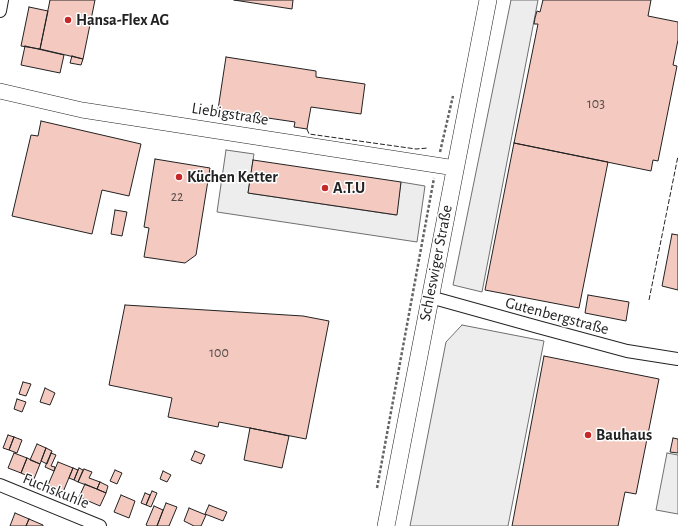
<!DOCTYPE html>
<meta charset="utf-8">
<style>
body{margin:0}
canvas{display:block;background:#fff}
</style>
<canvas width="678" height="526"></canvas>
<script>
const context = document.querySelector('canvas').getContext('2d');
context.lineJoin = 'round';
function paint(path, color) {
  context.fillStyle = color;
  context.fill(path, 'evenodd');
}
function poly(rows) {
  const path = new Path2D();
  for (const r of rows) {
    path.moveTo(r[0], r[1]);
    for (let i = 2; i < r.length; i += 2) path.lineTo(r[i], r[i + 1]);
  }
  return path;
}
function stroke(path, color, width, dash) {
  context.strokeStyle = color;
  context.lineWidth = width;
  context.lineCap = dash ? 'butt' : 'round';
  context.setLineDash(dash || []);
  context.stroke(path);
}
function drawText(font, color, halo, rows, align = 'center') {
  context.font = font + ' "Alegreya Sans",sans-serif';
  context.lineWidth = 3;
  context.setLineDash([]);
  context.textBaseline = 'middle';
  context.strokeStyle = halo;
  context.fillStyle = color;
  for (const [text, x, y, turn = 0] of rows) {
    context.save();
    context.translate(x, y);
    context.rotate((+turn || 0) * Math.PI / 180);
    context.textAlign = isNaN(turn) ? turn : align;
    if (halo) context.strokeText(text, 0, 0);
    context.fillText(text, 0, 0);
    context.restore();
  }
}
const parking = poly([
 [511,0,538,0,482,292,453,285,511,0],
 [226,150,254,154,248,193,396,215,401,182,425,186,417,242,217,212,226,150],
 [462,325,544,341,508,526,410,526,446,342,462,325],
 [667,453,678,455,678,514,656,510,667,453]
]);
const building = poly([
 [50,0,95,0,83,59,40,49,50,0],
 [234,0,293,0,292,9,234,0],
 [543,0,651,0,648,16,678,22,678,40,673,65,677,66,658,161,653,160,651,171,514,143,538,24,534,24,535,18,537,11,540,12,543,0],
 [29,7,48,11,40,49,21,46,29,7],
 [25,46,64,55,60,73,21,65,25,46],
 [72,56,83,59,81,65,70,63,72,56],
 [226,57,316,71,316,77,365,84,361,114,311,107,307,129,294,127,295,122,234,113,233,118,217,116,226,57],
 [41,121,141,144,129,196,102,190,92,234,12,216,31,135,38,136,41,121],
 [514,143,608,162,579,308,485,290,514,143],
 [155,159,210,168,196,255,185,263,144,257,149,228,144,227,155,159],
 [253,160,401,182,397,215,248,193,253,160],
 [115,210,127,212,122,236,111,234,115,210],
 [672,234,678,235,678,290,662,286,672,234],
 [588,295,629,302,626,321,585,313,588,295],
 [125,305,303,316,329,321,306,439,219,422,218,427,168,417,172,398,109,385,125,305],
 [544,356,659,379,636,494,625,492,618,526,512,526,544,356],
 [23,382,31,384,26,396,19,394,23,382],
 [45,388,55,393,50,405,40,402,45,388],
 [17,399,26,402,22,412,14,409,17,399],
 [250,428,289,436,282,468,244,460,250,428],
 [8,435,14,437,9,450,3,448,8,435],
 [14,437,22,440,17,453,9,450,14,437],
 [673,438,678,439,678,453,670,452,673,438],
 [37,444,46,448,40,464,30,460,37,444],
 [46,448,52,451,47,464,41,461,46,448],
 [195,451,205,455,201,464,191,460,195,451],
 [14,453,27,458,21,473,8,468,14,453],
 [51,453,56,455,51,466,55,467,54,471,45,467,51,453],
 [27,458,40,464,34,479,21,473,27,458],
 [58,462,73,468,63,492,48,485,58,462],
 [73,468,78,470,74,480,69,478,73,468],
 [79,468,83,470,78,482,74,480,79,468],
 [84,469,92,472,89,478,100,482,97,489,78,482,84,469],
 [115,470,122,473,117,484,110,481,115,470],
 [163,471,171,475,167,482,160,479,163,471],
 [100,482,108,486,106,493,97,489,100,482],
 [85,484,106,493,100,506,79,497,85,484],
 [152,491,157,493,151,507,146,505,152,491],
 [145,493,150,495,146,505,141,503,145,493],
 [121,495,135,501,129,518,114,512,121,495],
 [166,503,177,507,169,526,157,526,166,503],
 [209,505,227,512,223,521,205,514,209,505],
 [154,506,163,510,157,526,148,526,146,525,154,506],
 [189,508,206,515,201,526,194,526,184,521,189,508],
 [15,513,29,519,26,526,10,526,15,513],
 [29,519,43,525,43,526,26,526,29,519]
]);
const path = poly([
 [440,152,453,96],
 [377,488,434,178]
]);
const minor = poly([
 [0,11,2,0],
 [430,297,538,327,627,351,678,359],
 [0,485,100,526]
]);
const tertiary = poly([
 [0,91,82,110,455,168]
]);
const secondary = poly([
 [386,526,488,0]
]);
const fence = poly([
 [307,129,309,134,416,149,428,148],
 [649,300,678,156]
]);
const markers = [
 [68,20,4,"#c62828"],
 [179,177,4,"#c62828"],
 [325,188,4,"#c62828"],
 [588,435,4,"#c62828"]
];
const numberNames = [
 ["103",596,104],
 ["22",177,197],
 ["100",219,353]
];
const poiNames = [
 ["Hansa-Flex AG",76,20],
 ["Küchen Ketter",187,177],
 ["A.T.U",333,188],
 ["Bauhaus",596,435]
];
const streetNames = [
 ["Liebigstraße",230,114,9],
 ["Schleswiger Straße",436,263,-79],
 ["Gutenbergstraße",557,316,15],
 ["Fuchskuhle",56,491,22]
];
paint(parking, '#ededed');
stroke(parking, '#6f6f6f', 1);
paint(building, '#f3c9c0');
stroke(building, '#222', 1);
stroke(minor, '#222', 14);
stroke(tertiary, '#222', 16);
stroke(secondary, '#222', 18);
stroke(path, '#646464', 2.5, [3, 2]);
stroke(minor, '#fff', 12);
stroke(tertiary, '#fff', 15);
stroke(secondary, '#fff', 17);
stroke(fence, '#222', 1, [5, 2]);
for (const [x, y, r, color] of markers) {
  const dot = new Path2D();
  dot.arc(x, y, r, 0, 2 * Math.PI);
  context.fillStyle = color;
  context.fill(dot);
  stroke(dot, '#fff', 1.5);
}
drawText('14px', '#564c4a', null, numberNames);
drawText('bold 16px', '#222', '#fff', poiNames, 'left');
drawText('16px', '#222', '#fff', streetNames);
</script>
